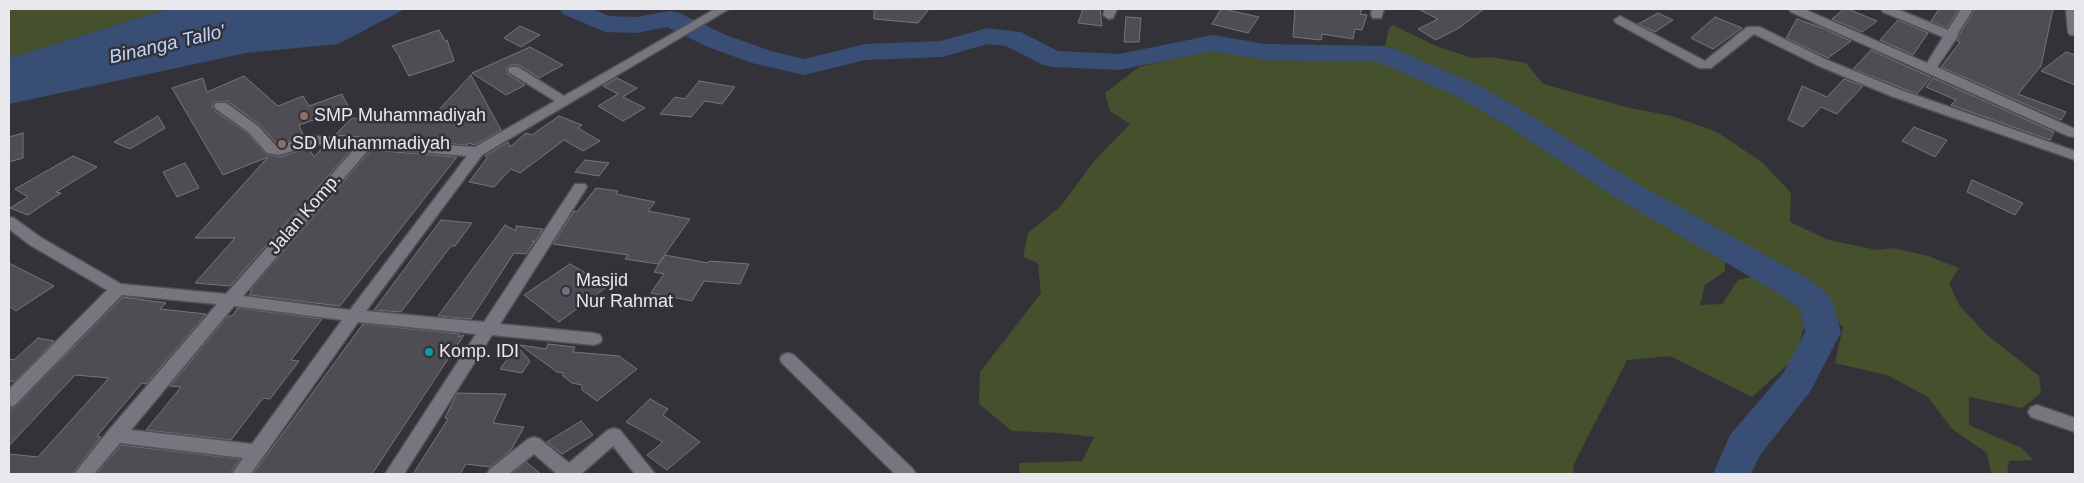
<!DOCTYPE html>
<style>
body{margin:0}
#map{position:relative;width:2084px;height:483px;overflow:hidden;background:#343239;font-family:Helvetica,sans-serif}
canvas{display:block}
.frame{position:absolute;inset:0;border:10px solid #e9e8ed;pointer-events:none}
</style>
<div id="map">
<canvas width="2084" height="483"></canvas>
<div class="frame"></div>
</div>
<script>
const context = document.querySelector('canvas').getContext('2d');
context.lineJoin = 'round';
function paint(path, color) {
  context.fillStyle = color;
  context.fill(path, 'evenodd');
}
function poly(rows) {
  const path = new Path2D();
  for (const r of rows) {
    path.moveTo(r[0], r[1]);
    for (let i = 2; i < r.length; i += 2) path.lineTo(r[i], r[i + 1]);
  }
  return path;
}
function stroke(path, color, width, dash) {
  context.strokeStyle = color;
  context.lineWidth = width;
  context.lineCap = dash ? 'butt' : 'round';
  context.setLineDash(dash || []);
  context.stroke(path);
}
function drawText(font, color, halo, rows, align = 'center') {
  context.font = font + ' Helvetica,sans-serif';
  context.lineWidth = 5;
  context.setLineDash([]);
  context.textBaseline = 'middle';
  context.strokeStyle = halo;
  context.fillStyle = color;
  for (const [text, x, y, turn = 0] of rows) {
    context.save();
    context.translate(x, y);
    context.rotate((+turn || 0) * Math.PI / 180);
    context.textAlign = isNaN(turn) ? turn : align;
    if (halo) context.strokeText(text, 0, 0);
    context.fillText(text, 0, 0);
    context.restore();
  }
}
const green = poly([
 [9,9,169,9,9,58],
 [1393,25,1436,46,1472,58,1491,57,1526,63,1543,84,1630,108,1672,116,1717,132,1763,163,1791,193,1790,222,1829,240,1877,250,1893,248,1928,256,1959,268,1949,283,1959,305,1987,335,2039,376,2041,393,2022,408,1969,397,1969,425,2022,448,2033,460,2009,461,2007,474,1991,474,1987,453,1952,429,1928,397,1887,375,1835,363,1843,327,1785,269,1726,236,1725,271,1705,285,1700,305,1722,304,1738,280,1760,275,1794,296,1807,314,1796,357,1752,397,1670,356,1627,360,1573,466,1574,474,1019,474,1019,463,1082,461,1094,437,1060,433,1012,431,979,404,980,372,1041,293,1038,263,1023,257,1028,233,1061,206,1094,161,1130,124,1110,111,1105,93,1139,67,1217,48,1270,56,1385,46,1389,28]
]);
const water = poly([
 [168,9,405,9,338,44,246,53,9,104,9,58]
]);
const river = poly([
 [559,9,593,9,609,16,636,17,670,11,679,13,726,35,771,51,804,59,865,44,941,41,987,28,1021,32,1058,51,1119,54,1213,35,1265,44,1382,46,1392,48,1474,83,1525,112,1640,185,1805,277,1828,294,1833,303,1841,332,1810,392,1760,455,1751,474,1713,474,1730,435,1784,372,1805,332,1800,309,1781,295,1618,199,1505,124,1454,95,1378,62,1265,60,1213,51,1119,70,1053,67,1043,65,1006,46,988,44,942,57,865,60,804,75,752,63,708,47,667,27,636,33,605,32,563,14,559,9]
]);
const building = poly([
 [874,9,929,9,918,23,874,19,874,9],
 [1083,9,1100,9,1102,26,1078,23,1083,9],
 [1221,9,1223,9,1259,17,1248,33,1212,24,1221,9],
 [1295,9,1362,9,1360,14,1367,15,1362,30,1355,29,1353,39,1322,34,1321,40,1293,37,1295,9],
 [1418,9,1484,9,1459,28,1436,40,1418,29,1438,19,1418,9],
 [1844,9,1848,9,1877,21,1862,32,1832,19,1844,9],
 [1939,9,1959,9,1947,28,1931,21,1939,9],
 [1975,9,2053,9,2041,66,2018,94,2066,112,2061,120,1941,67,1960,42,1957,41,1959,35,1975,9],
 [1658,13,1673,20,1655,32,1638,24,1658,13],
 [1126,17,1141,18,1139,42,1124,42,1126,17],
 [1715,17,1742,28,1713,49,1691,38,1715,17],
 [1797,19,1822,28,1851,41,1828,58,1786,38,1797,19],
 [1898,20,1928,33,1913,55,1880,40,1898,20],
 [520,26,540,35,521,47,504,38,520,26],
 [439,30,445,41,447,40,454,61,409,76,399,57,400,57,392,46,439,30],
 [530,47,563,65,539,78,519,65,510,65,506,69,508,74,525,85,506,95,472,73,530,47],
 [1871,50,1906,66,1931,77,1917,94,1853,69,1871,50],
 [2066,52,2075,55,2075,85,2041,71,2066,52],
 [471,75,501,130,475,145,469,143,467,145,335,135,352,118,390,121,395,114,433,116,471,75],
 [244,76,278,106,303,96,309,106,342,94,349,108,299,125,304,137,277,144,259,124,227,101,214,102,212,107,215,111,247,133,266,154,280,157,309,148,314,157,324,146,352,149,230,286,195,283,235,238,195,238,268,157,223,175,172,88,203,78,207,92,244,76],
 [617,78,637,88,623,97,645,108,623,121,598,106,618,94,603,86,617,78],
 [1933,78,2054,132,2050,140,1951,105,1956,100,1926,87,1933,78],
 [1844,79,1863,86,1837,114,1821,107,1803,127,1788,120,1802,86,1827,97,1844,79],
 [699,81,735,87,722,104,705,101,691,117,660,114,675,97,685,99,699,81],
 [158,116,165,128,130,149,114,142,158,116],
 [559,116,582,125,578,128,600,141,583,151,564,140,520,173,511,169,494,187,469,182,487,158,485,156,508,142,510,147,526,133,532,135,559,116],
 [1914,127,1947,140,1935,157,1902,141,1914,127],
 [23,133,23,158,9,162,9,137,23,133],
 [371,150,457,157,340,306,249,295,252,291,250,290,371,150],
 [73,156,97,167,56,192,61,193,28,215,10,208,28,197,15,189,73,156],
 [585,160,609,163,599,176,575,172,585,160],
 [185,163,199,188,177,197,163,172,185,163],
 [1972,180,2023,203,2015,215,1967,192,1972,180],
 [596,188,618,191,616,194,655,202,648,211,690,219,658,264,625,259,628,255,553,244,574,211,577,212,596,188],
 [441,220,472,223,455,246,451,246,401,312,374,310,441,220],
 [505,225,516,231,516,226,543,229,535,242,532,241,534,242,526,254,514,253,471,319,438,316,505,225],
 [665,255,708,263,709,261,749,264,740,284,704,281,692,301,651,293,664,274,654,272,665,255],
 [9,263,54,286,16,311,9,306,9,263],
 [570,264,608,286,559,322,524,295,570,264],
 [123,297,166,303,160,309,206,314,146,384,142,383,97,436,101,437,72,474,9,474,9,454,38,457,109,378,75,375,9,446,9,409,16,406,123,297],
 [238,308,322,319,291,360,299,361,270,399,263,398,231,440,146,430,181,387,170,386,228,316,232,316,238,308],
 [363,324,460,334,458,337,464,335,372,474,253,474,363,324],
 [38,338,54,341,14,382,9,381,9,359,14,360,38,338],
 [548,344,575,347,573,352,619,356,637,369,597,401,582,390,582,385,572,383,562,375,564,373,557,372,520,345,546,349,548,344],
 [517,346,530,361,522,373,500,369,517,346],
 [457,393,506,394,493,423,524,427,511,450,490,467,466,464,460,474,413,474,448,419,445,418,457,393],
 [650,399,668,409,663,415,700,442,667,470,647,455,663,442,626,422,650,399],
 [581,421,593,435,562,454,547,442,581,421],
 [121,445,240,459,230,474,96,474,121,445],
 [526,462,541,474,512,474,526,462]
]);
const minor = poly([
 [715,9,729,9,482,155,366,311,484,322,575,184,585,184,587,187,500,324,594,333,600,335,602,339,600,343,594,345,492,335,404,474,385,474,476,334,358,322,251,474,232,474,243,458,120,443,94,474,74,474,109,430,217,304,122,295,15,405,9,407,9,389,107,290,30,245,9,229,9,217,14,218,40,237,121,284,226,294,356,147,316,144,279,155,267,153,248,132,216,109,214,106,216,103,226,103,258,126,276,146,315,136,475,147,555,101,510,73,508,70,510,67,518,67,564,96,715,9],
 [370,148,467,156,350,310,243,296,370,148],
 [234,306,342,320,252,444,131,430,234,306],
 [1105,9,1117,9,1113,18,1109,19,1103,15,1105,9],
 [1372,9,1384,9,1381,18,1373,18,1371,15,1372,9],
 [1789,9,1804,9,1927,63,1943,37,1883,12,1881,9,1897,9,1948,30,1961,9,1973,9,1957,35,1958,36,1937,67,2075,129,2075,137,2068,136,1791,12,1789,9],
 [2066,9,2075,9,2075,35,2070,35,2068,32,2066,9],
 [1620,16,1705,61,1747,27,1760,27,1827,60,1901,90,2075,151,2075,160,1891,96,1819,66,1754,34,1711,68,1699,68,1616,23,1614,20,1620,16],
 [788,353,794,355,913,469,916,474,895,474,782,363,780,359,782,355,788,353],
 [2037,405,2075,418,2075,432,2031,417,2028,412,2031,407,2037,405],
 [614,428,620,430,655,474,635,474,613,446,581,474,557,474,534,454,509,474,487,474,490,469,528,439,534,437,540,439,569,463,608,430,614,428]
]);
const markers = [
 [304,116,5,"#8d6e63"],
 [282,144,5,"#8d6e63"],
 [566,291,5,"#6b7280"],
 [429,352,5,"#0f9aa8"]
];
const poiNames = [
 ["SMP Muhammadiyah",314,116],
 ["SD Muhammadiyah",292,144],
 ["Masjid",576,281],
 ["Nur Rahmat",576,302],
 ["Komp. IDI",439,352]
];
const streetNames = [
 ["Jalan Komp.",305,214,-49]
];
const waterNames = [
 ["Binanga Tallo'",167,45,-13]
];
paint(green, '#45502d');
paint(water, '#394e74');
paint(river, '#394e74');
paint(building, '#4f4d54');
stroke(building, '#76747c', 1);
stroke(minor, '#515056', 3);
paint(minor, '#77757d');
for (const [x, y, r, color] of markers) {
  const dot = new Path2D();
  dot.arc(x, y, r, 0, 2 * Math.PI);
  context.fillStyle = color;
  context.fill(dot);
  stroke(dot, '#343239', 2);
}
drawText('18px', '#e9e8ed', '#343239', poiNames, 'left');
drawText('18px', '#e9e8ed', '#343239', streetNames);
drawText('italic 19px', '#bed4fb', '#343239', waterNames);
</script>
